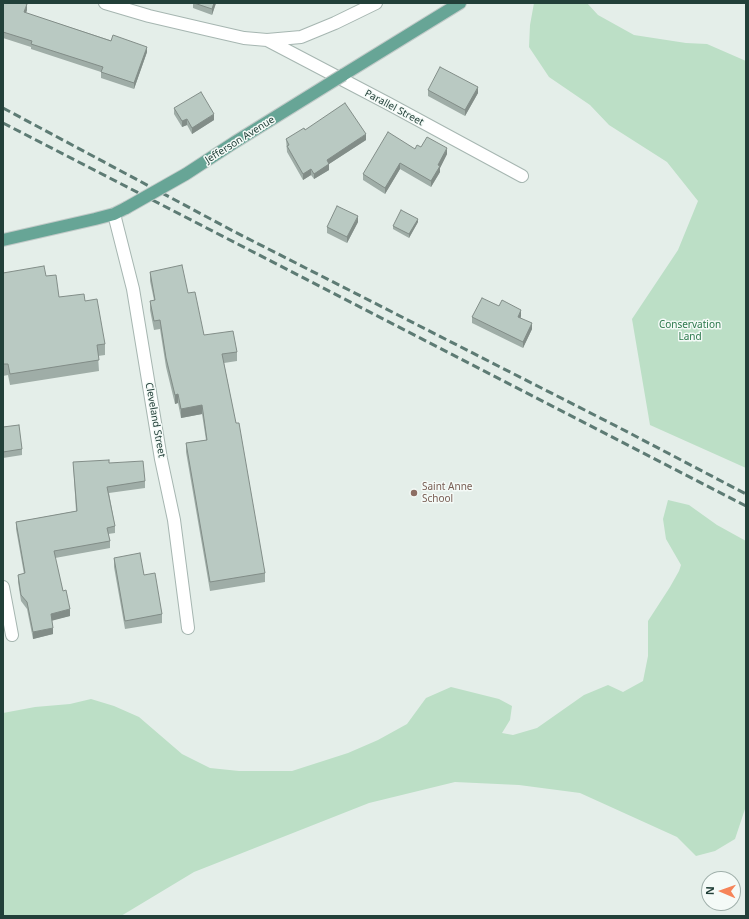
<!DOCTYPE html>
<style>
body{margin:0}
#map{position:relative;width:749px;height:919px;overflow:hidden;background:#e4eee9;font-family:"Noto Sans",sans-serif}
canvas{display:block}
.frame{position:absolute;inset:0;border:4px solid #224039;pointer-events:none}
.north{position:absolute;left:701px;top:871px;width:40px;height:40px;box-sizing:border-box;background:#f4faf7;border:1px solid #a0b0ab;border-radius:50%;rotate:272deg;font-size:11px;font-weight:700;line-height:16px;text-align:center;color:#224039}
.north::after{content:'';display:block;margin:auto;width:14px;height:18px;background:#f68459;clip-path:polygon(50% 0,100% 100%,50% 72%,0 100%)}
</style>
<div id="map">
<canvas width="749" height="919"></canvas>
<div class="frame"></div>
<div class="north">N</div>
</div>
<script>
const context = document.querySelector('canvas').getContext('2d');
context.lineJoin = 'round';
function paint(path, color) {
  context.fillStyle = color;
  context.fill(path, 'evenodd');
}
function poly(rows) {
  const path = new Path2D();
  for (const r of rows) {
    path.moveTo(r[0], r[1]);
    for (let i = 2; i < r.length; i += 2) path.lineTo(r[i], r[i + 1]);
  }
  return path;
}
function stroke(path, color, width, dash) {
  context.strokeStyle = color;
  context.lineWidth = width;
  context.lineCap = dash ? 'butt' : 'round';
  context.setLineDash(dash || []);
  context.stroke(path);
}
function drawText(font, color, halo, rows, align = 'center') {
  context.font = font + ' "Noto Sans",sans-serif';
  context.lineWidth = 3;
  context.setLineDash([]);
  context.textBaseline = 'middle';
  context.strokeStyle = halo;
  context.fillStyle = color;
  for (const [text, x, y, turn = 0] of rows) {
    context.save();
    context.translate(x, y);
    context.rotate((+turn || 0) * Math.PI / 180);
    context.textAlign = isNaN(turn) ? turn : align;
    if (halo) context.strokeText(text, 0, 0);
    context.fillText(text, 0, 0);
    context.restore();
  }
}
const green = poly([
 [534,3,587,3,598,15,634,35,686,43,707,44,746,61,746,468,650,425,632,319,678,250,698,201,667,162,609,125,590,105,549,77,529,47,530,25],
 [668,500,689,505,717,525,746,541,746,806,735,839,715,851,696,856,677,837,580,793,519,785,455,782,369,803,194,872,121,916,3,916,3,713,35,707,70,704,91,699,114,706,139,717,182,754,210,768,239,771,292,771,348,753,378,740,407,724,426,698,451,687,499,699,512,706,510,720,502,733,513,735,537,728,584,695,608,685,623,692,643,681,648,656,648,621,670,587,679,571,681,565,666,539,663,519]
]);
const minor = poly([
 [105,3,149,16,209,30,244,38,267,40,301,37,335,23,376,3],
 [267,40,389,104,522,176],
 [114,214,133,289,161,459,174,520,188,628],
 [3,587,12,635]
]);
const major = poly([
 [343,75,460,3],
 [3,240,95,219,114,214,126,208]
]);
const rail = poly([
 [3,108,235,232,618,427,746,494],
 [3,123,746,506]
]);
const majorBridge = poly([
 [126,208,186,174,235,142,343,75]
]);
const wall = poly([
 [3,3,27,10,26,13,147,52,134,89,101,78,101,72,31,49,31,47,3,38],
 [193,3,216,3,212,15,193,8],
 [428,90,478,93,465,116,428,96],
 [174,108,214,120,192,134,187,125,182,127,174,114],
 [305,130,366,140,329,164,329,170,314,179,311,175,303,180,287,152,286,139],
 [421,147,447,154,440,168,440,172,431,187,400,169,385,194,363,180,363,174,415,149],
 [358,222,347,243,327,233,327,227],
 [418,222,409,238,393,229,393,226],
 [150,272,188,293,204,335,237,352,237,361,224,363,265,573,265,582,210,591,186,452,186,443,206,440,202,414,181,418,178,403,175,404,166,367,160,329,154,330,150,310,150,301,154,300,150,281],
 [3,273,46,276,59,297,85,301,105,344,105,355,98,356,99,371,10,385,8,375,3,376],
 [499,306,521,316,521,318,532,329,523,348,472,323,472,317],
 [3,427,22,449,22,455,3,458],
 [73,462,109,463,145,481,145,488,109,493,115,526,115,533,108,534,110,541,110,548,55,558,63,591,70,616,52,620,53,634,33,639,27,609,21,601,18,582,18,575,24,574,16,529,16,522,76,511],
 [114,558,144,575,162,614,162,623,125,629,114,567]
]);
const shadedWall = poly([
 [214,3,216,3,212,15,212,9],
 [27,4,27,10,24,18,24,12],
 [147,47,147,52,134,89,134,83],
 [478,87,478,93,465,116,465,110],
 [214,114,214,120,192,134,192,128],
 [187,119,187,125,182,127,182,121],
 [366,134,366,140,329,164,329,170,314,179,314,174,327,160],
 [447,148,447,154,440,168,440,172,431,187,431,181,438,165],
 [400,163,400,169,385,194,385,188],
 [311,169,311,175,303,180,303,174],
 [358,216,358,222,347,243,347,237],
 [418,219,418,222,409,238,409,234],
 [521,310,521,316,518,322,518,317],
 [532,323,532,329,523,348,523,342],
 [178,394,178,403,175,404,175,395],
 [202,405,202,414,181,418,181,409],
 [70,609,70,616,51,621,51,614],
 [53,628,53,634,33,639,33,632]
]);
const building = poly([
 [3,3,23,3,27,4,24,12,111,41,113,35,147,47,134,83,101,72,103,67,31,44,32,41,3,32,3,3],
 [194,3,214,3,212,9,194,3],
 [440,67,478,87,465,110,428,90,440,67],
 [201,92,214,114,192,128,187,119,182,121,174,108,201,92],
 [345,103,366,134,327,160,329,164,314,174,311,169,303,174,287,146,289,145,286,139,304,128,305,130,345,103],
 [388,132,415,149,417,145,421,147,427,137,447,148,438,165,440,166,431,181,400,163,385,188,363,174,388,132],
 [337,206,358,216,347,237,327,227,337,206],
 [401,210,418,219,409,234,393,226,401,210],
 [182,265,188,293,195,292,204,335,233,331,237,352,222,354,236,423,239,423,265,573,210,582,186,443,207,440,202,405,181,409,178,394,175,395,166,358,160,320,154,321,150,301,155,300,150,272,182,265],
 [44,266,46,276,56,275,59,297,84,294,85,301,97,299,105,344,97,345,99,360,10,374,8,364,3,364,3,273,44,266],
 [482,298,499,306,502,300,521,310,518,317,532,323,523,342,472,317,482,298],
 [19,425,22,449,3,452,3,427,19,425],
 [109,460,109,463,143,461,145,481,107,487,115,526,107,528,110,541,54,551,63,591,66,590,70,609,51,614,53,628,33,632,27,602,21,595,18,575,25,573,16,522,77,511,73,462,109,460],
 [140,553,144,575,155,573,162,614,125,621,114,558,140,553]
]);
const markers = [
 [414,493,4,"#8d6e63"]
];
const streetNames = [
 ["Parallel Street",394,108,28],
 ["Jefferson Avenue",240,140,-32],
 ["Cleveland Street",155,420,80]
];
const parkNames = [
 ["Conservation",690,325],
 ["Land",690,337]
];
const educationNames = [
 ["Saint Anne",422,487],
 ["School",422,499]
];
paint(green, '#bcdfc6');
stroke(minor, '#a6b6b1', 14);
stroke(major, '#c1cac8', 14);
stroke(minor, '#fff', 12);
stroke(major, '#67a596', 12);
stroke(rail, '#5d7b74', 3, [8, 4]);
stroke(majorBridge, '#c1cac8', 14, []);
stroke(majorBridge, '#67a596', 12);
paint(wall, '#9fada7');
paint(shadedWall, '#828d88');
paint(building, '#b9c9c2');
stroke(building, '#828d88', 1);
for (const [x, y, r, color] of markers) {
  const dot = new Path2D();
  dot.arc(x, y, r, 0, 2 * Math.PI);
  context.fillStyle = color;
  context.fill(dot);
  stroke(dot, '#f4faf7', 1.5);
}
drawText('10px', '#224039', '#f4faf7', streetNames);
drawText('10px', '#2b784b', '#f4faf7', parkNames);
drawText('10px', '#785e54', '#f4faf7', educationNames, 'left');
</script>
